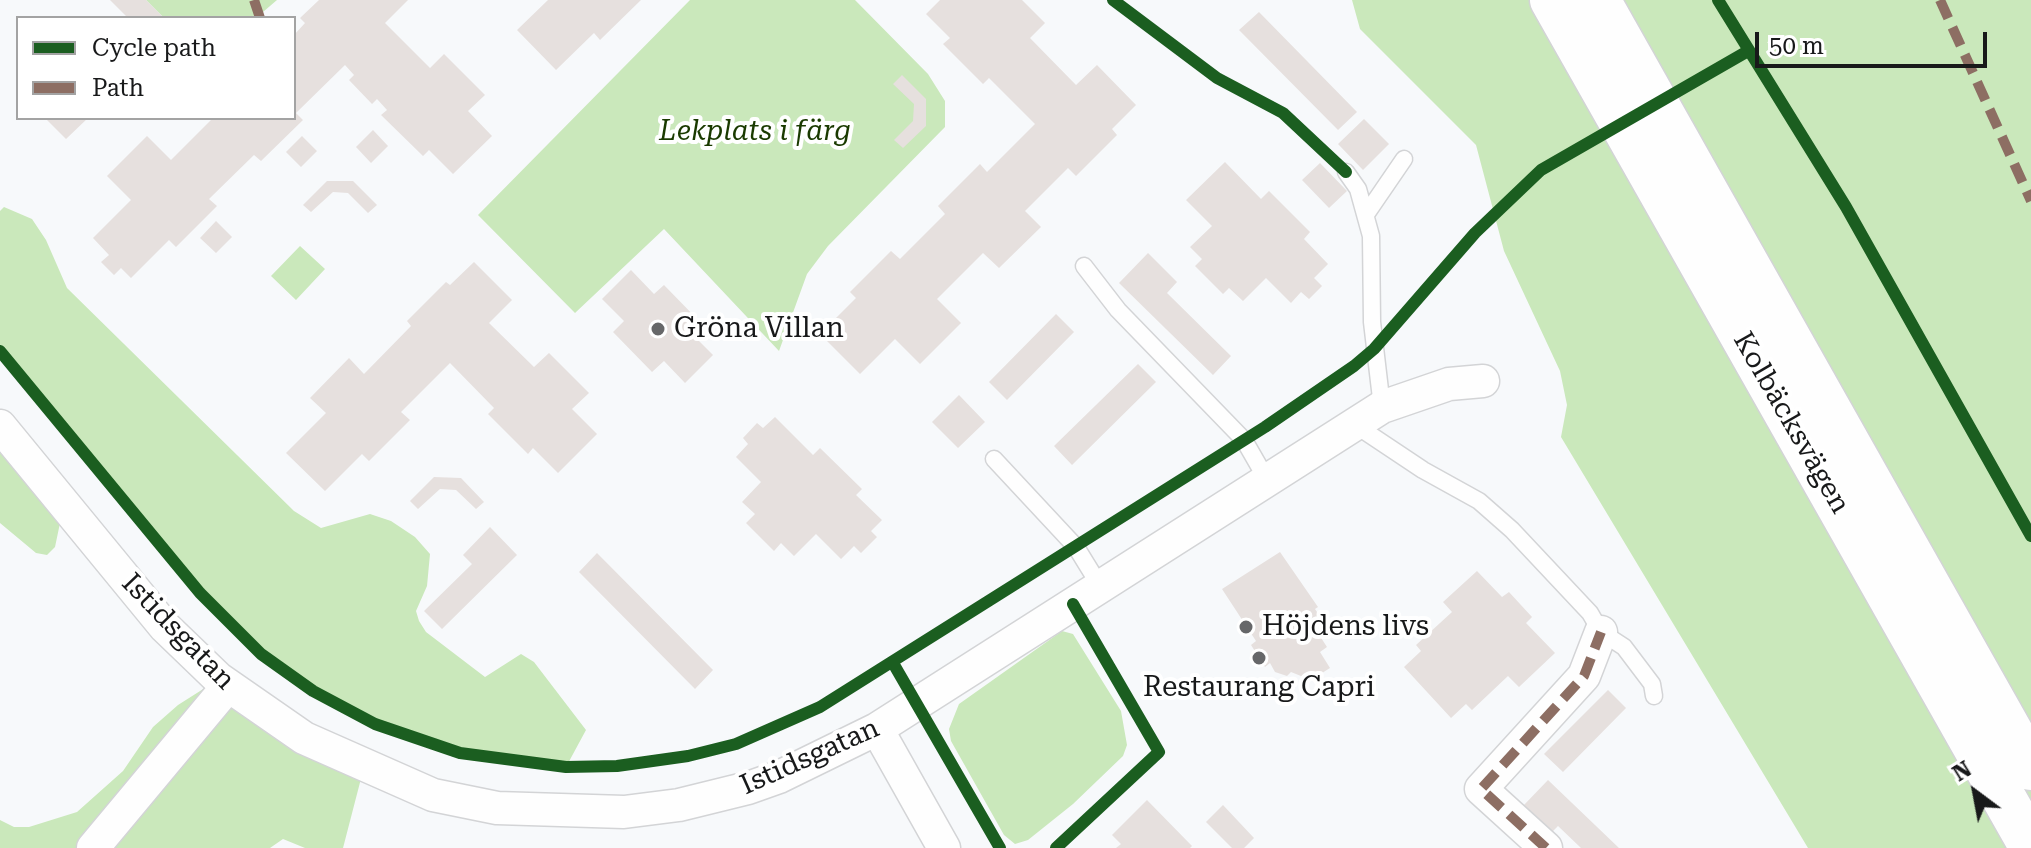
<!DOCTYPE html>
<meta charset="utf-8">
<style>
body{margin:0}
#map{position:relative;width:2031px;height:848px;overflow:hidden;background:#f7f9fb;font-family:"Roboto Serif",serif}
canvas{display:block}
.legend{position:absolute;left:16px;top:16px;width:280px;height:104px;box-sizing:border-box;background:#fff;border:2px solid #a3a3a3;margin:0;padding:10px 14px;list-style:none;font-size:24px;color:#18191a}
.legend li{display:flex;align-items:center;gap:16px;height:40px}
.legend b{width:40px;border:2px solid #a3a3a3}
.north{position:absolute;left:1935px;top:752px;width:80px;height:80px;-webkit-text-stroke:6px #fff;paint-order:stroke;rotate:328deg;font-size:22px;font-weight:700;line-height:32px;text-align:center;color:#18191a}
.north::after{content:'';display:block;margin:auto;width:28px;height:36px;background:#18191a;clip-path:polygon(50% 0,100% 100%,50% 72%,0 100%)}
.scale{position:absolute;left:1755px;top:32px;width:232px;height:36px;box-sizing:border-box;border:4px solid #18191a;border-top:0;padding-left:10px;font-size:24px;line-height:28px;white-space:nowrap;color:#18191a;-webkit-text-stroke:6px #fff;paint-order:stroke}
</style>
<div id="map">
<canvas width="2031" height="848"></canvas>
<ul class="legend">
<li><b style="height:10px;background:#1b5e20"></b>Cycle path</li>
<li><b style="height:10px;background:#8d6e63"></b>Path</li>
</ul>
<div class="north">N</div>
<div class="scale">50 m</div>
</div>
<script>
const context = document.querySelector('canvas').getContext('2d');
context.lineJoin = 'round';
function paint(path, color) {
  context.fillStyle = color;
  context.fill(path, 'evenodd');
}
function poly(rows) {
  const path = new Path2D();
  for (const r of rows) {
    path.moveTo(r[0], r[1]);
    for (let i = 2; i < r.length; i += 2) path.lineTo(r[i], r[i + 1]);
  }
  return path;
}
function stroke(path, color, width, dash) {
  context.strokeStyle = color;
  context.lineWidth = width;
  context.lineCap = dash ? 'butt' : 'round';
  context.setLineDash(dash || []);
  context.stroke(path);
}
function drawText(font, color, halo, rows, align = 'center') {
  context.font = font + ' "Roboto Serif",serif';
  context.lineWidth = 8;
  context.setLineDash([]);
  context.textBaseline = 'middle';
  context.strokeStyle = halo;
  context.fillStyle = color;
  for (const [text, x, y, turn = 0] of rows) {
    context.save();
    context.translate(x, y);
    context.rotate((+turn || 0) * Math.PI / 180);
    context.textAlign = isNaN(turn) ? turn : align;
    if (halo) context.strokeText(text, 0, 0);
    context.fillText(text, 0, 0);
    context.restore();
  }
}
const green = poly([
 [146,0,277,0,256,18,164,18],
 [690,0,855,0,928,74,945,101,945,127,828,246,807,274,779,351,664,229,575,313,478,215],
 [1352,0,2031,0,2031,848,1808,848,1561,437,1567,405,1560,371,1504,251,1476,145,1360,29],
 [4,207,32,219,46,240,67,288,294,511,321,528,370,514,391,521,415,537,430,554,427,586,416,611,419,621,426,632,485,677,521,654,534,662,586,730,566,767,460,753,395,733,313,691,261,654,241,635,180,570,0,351,0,211],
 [300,246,325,269,296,300,271,276],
 [0,426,64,504,55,547,47,555,36,553,0,523],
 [1062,631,1073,634,1121,711,1127,745,1123,756,1073,804,1028,840,1015,844,1004,835,951,741,949,729,959,704],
 [219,679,364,767,343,848,305,848,283,839,270,848,0,848,0,820,14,827,29,827,77,812,123,771,153,727,178,705]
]);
const building = poly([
 [110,0,146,0,164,18,128,18],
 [319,0,408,0,385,23,430,68,444,54,485,95,468,111,492,136,453,174,429,150,423,156,381,115,387,110,377,99,372,104,349,80,354,75,345,65,296,113,303,120,261,161,254,155,209,199,217,206,176,247,169,240,131,278,121,268,114,275,101,262,109,255,93,238,131,200,107,176,147,136,171,160,213,118,294,118,294,35,305,23,300,18],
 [548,0,641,0,600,40,594,33,556,70,517,30],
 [940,0,1022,0,1045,23,1030,38,1076,85,1097,65,1136,105,1112,129,1117,135,1076,176,1068,168,1025,211,1041,227,999,268,983,253,937,299,961,323,920,364,895,339,860,374,820,334,856,298,850,292,891,251,900,259,945,214,938,206,980,164,987,172,1035,124,989,78,983,84,943,44,950,38,926,14],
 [1259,12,1357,112,1338,130,1239,30],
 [902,75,926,99,926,126,903,148,894,140,913,121,914,104,893,84],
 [45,118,88,118,66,139],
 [1364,119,1389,144,1363,170,1338,144],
 [373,130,388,146,371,163,356,147],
 [302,136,317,151,301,167,286,152],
 [1225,162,1261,199,1269,191,1310,232,1304,239,1328,264,1314,278,1322,286,1309,299,1301,292,1291,303,1266,278,1243,301,1229,288,1223,294,1195,266,1202,259,1190,247,1212,226,1186,200],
 [1320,163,1347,191,1329,208,1302,180],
 [327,181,353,181,377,205,368,213,348,193,333,192,311,212,303,205],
 [216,221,232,237,216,253,200,238],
 [1148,253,1177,282,1167,293,1231,356,1213,375,1119,283],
 [474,262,512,300,489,323,534,367,549,353,589,393,572,409,597,434,558,473,533,448,528,454,488,414,494,408,450,363,401,412,410,420,369,461,362,454,325,491,286,453,326,413,310,398,349,358,364,374,411,326,407,321,446,282,450,285],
 [631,270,654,294,664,285,703,325,693,335,713,355,685,383,664,361,652,372,613,332,624,321,602,299],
 [1056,314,1074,332,1007,400,989,382],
 [1138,364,1156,382,1072,465,1054,446],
 [959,395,985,422,958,448,932,422],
 [775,417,813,455,820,448,862,489,856,495,882,520,871,531,877,537,861,553,854,546,841,559,816,534,794,556,781,543,774,551,746,523,755,514,742,502,761,482,736,457,748,444,743,438,757,423,763,428],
 [434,477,461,478,484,502,476,509,456,490,440,489,418,509,410,501],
 [490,527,517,555,442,629,424,611,472,564,463,555],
 [1280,552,1318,607,1315,609,1323,621,1314,627,1327,647,1320,652,1330,668,1311,680,1291,672,1287,676,1275,672,1270,663,1265,667,1251,645,1256,641,1222,589],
 [597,553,713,670,695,689,579,572],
 [1477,571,1502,597,1509,592,1532,617,1526,623,1555,653,1519,687,1508,676,1472,710,1466,704,1451,718,1404,667,1421,651,1416,645,1452,612,1443,602],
 [1608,690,1626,708,1563,772,1544,754],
 [1548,780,1619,848,1581,848,1558,826,1551,833,1523,806],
 [1147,800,1192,846,1190,848,1116,848,1121,844,1112,835],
 [1223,805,1254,838,1244,848,1232,848,1206,822]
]);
const lane = poly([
 [1346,172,1358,189,1371,236,1372,322,1382,407],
 [1367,213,1404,159],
 [1084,266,1118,310,1244,440,1267,480],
 [1354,424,1423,470,1479,501,1512,530,1590,613,1601,632,1624,647,1652,684,1654,696],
 [994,459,1076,547,1100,586]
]);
const street = poly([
 [0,426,165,627,219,679,304,738,433,795,497,808,624,812,679,805,748,788,779,777,877,729,1382,407,1449,384,1483,381],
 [877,729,944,848],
 [93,848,228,686],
 [1546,848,1481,789,1584,676,1601,632]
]);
const highway = poly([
 [1552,0,2031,846],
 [1598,0,2031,768]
]);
const quiet = poly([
 [254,0,260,18],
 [1940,0,2031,201],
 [1546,848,1481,789,1584,676,1601,632]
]);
const cycleway = poly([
 [1113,0,1217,78,1283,113,1346,172],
 [1718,0,1846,207,2031,536],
 [0,351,200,593,261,654,313,691,375,724,460,753,566,767,617,766,688,756,736,744,820,707,1265,427,1354,366,1374,349,1475,233,1541,170,1748,51],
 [893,663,1000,848],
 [1056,848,1159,752,1073,604]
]);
const markers = [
 [658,329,8,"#666769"],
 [1246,627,8,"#666769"],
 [1259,658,8,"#666769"]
];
const parkNames = [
 ["Lekplats i färg",755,132]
];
const poiNames = [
 ["Gröna Villan",674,329],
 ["Höjdens livs",1262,627],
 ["Restaurang Capri",1259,688,"center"]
];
const streetNames = [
 ["Kolbäcksvägen",1791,423,60],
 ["Istidsgatan",178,632,46],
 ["Istidsgatan",810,757,-24]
];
paint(green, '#cae8bb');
paint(building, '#e6e0de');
stroke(lane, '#d3d4d6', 19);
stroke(street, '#d3d4d6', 35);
stroke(highway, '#d3d4d6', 47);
stroke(lane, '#fefefe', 16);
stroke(street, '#fefefe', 32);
stroke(highway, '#fefefe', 44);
stroke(quiet, '#8d6e63', 10, [20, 10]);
stroke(cycleway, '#1b5e20', 12);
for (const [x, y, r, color] of markers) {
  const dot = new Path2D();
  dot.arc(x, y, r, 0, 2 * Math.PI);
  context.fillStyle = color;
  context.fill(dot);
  stroke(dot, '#fff', 3);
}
drawText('italic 28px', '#1a3a00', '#fff', parkNames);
drawText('28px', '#18191a', '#fff', poiNames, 'left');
drawText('28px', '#18191a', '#fff', streetNames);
</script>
